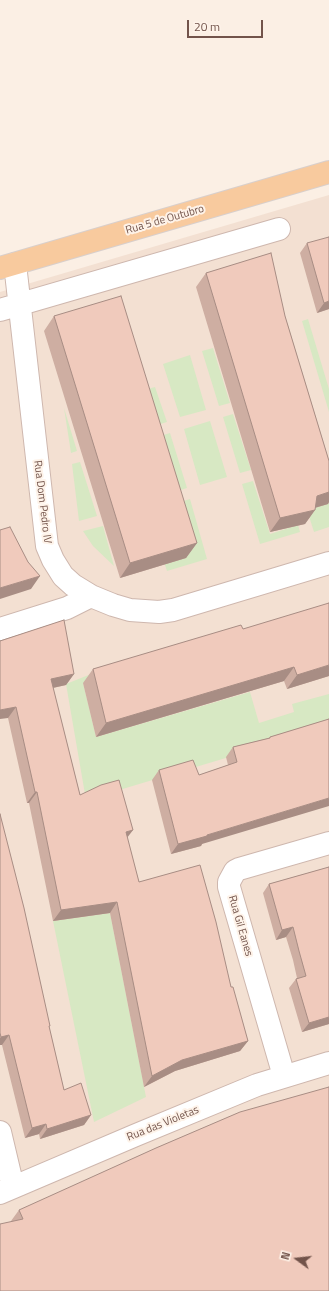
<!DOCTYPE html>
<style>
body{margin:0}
#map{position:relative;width:329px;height:1291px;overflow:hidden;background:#fbefe4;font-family:"Titillium Web",sans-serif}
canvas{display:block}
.north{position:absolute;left:277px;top:1239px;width:40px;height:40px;-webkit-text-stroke:3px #fef3e9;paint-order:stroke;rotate:285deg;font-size:11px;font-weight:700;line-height:16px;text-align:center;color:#72534a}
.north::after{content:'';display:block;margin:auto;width:14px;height:18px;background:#72534a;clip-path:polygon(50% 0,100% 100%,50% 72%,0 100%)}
.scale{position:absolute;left:187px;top:20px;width:76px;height:18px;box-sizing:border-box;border:2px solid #72534a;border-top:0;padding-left:5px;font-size:12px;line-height:14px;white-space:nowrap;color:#72534a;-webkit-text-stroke:3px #fef3e9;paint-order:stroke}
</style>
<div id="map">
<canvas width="329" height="1291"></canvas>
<div class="north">N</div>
<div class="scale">20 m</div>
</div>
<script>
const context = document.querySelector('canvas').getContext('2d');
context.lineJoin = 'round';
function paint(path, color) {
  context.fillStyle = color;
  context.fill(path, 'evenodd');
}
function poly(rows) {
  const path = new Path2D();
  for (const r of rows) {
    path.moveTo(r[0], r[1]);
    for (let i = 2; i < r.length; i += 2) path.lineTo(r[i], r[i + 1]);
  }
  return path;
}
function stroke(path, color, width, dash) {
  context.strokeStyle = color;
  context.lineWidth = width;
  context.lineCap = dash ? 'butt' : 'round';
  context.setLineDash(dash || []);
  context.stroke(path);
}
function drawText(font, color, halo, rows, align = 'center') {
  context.font = font + ' "Titillium Web",sans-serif';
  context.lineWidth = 4;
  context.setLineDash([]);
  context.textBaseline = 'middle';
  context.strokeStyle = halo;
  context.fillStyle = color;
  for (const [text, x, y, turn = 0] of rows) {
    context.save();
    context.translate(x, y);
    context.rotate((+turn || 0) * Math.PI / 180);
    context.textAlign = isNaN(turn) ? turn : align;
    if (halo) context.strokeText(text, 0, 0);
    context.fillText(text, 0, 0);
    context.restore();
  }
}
const residential = poly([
 [329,195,329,1291,0,1291,0,292]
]);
const green = poly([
 [308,319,329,389,329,412,302,321],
 [288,325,329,462,329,527,314,532,307,510,276,330],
 [213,348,230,403,219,406,202,351],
 [190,355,206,410,180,417,163,364],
 [155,387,167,422,151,427,140,391],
 [64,408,77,451,71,453],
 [233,414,251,470,240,473,223,417],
 [210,421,227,477,200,485,184,429],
 [170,433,187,488,171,493,154,438],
 [80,462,97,516,79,521,72,464],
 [253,481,270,534,298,525,300,532,260,544,242,484],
 [190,499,207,559,167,571,164,562,188,555,174,504],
 [103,526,114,566,93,546,83,531],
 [106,668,107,676,83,683,96,737,250,692,259,723,294,712,292,704,329,694,329,727,86,800,66,684],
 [110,913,146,1097,94,1122,53,921]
]);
const minor = poly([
 [15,264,47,546,53,560,63,576,73,585,91,596,113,605,130,610,159,612,173,610,329,563],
 [0,310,279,229],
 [0,629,67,608,91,596],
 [284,1076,229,887,229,882,235,871,239,869,329,843],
 [0,1132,13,1187],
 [0,1193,136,1135,257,1085,329,1063]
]);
const major = poly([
 [0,268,329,172]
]);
const wall = poly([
 [307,243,329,309,317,313,300,253],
 [206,273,285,316,329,461,329,502,328,504,315,508,315,510,305,524,270,532,196,287],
 [54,316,197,543,186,558,120,578,44,331],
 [243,629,329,676,287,689,284,681,96,737,83,683,93,669],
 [0,641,74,674,66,685,53,688,80,795,133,830,127,838,139,882,231,987,248,1041,240,1051,175,1071,144,1087,110,913,53,921,29,803,27,803,8,718],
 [329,719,202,844,201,846,171,854,152,780,159,770,199,775,228,765,226,757,233,747,269,738,270,737],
 [0,814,49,1027,64,1090,91,1115,84,1125,40,1139,39,1134,25,1138,2,1045,0,1045],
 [329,867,329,1024,302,1032,289,988,296,979,297,978,293,960,286,937,276,940,263,893,269,884],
 [19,1210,329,1291,11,1222,11,1221]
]);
const shadedWall = poly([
 [329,301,329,309,317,313,324,303],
 [329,492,329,502,328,504,307,510,317,496],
 [315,510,305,524,270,532,280,518],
 [197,543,186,558,120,578,130,563],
 [40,576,31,589,0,599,0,588],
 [329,665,329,676,287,689,297,675],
 [294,667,284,681,96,737,106,723],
 [74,674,66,685,43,690,51,679],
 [16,707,8,718,0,719,0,710],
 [35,792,37,792,29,803,27,803],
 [329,798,329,806,202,844,201,846,171,854,178,844,207,835],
 [133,830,125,840,126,832],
 [117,902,110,913,53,921,61,910],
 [293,927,286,937,276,940,282,930],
 [329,1017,329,1024,302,1032,309,1023],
 [9,1035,2,1045,0,1045,0,1038,1,1037],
 [248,1041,240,1051,175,1071,144,1087,152,1076,182,1060],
 [91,1115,84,1125,40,1139,47,1129],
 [46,1124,39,1134,25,1138,32,1128]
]);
const building = poly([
 [329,237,329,301,324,303,307,243,329,237],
 [271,253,285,316,329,461,329,492,317,496,315,510,280,518,206,273,271,253],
 [121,296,197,543,130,563,54,316,121,296],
 [10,527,28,562,40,576,0,588,0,530,10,527],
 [329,603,329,665,297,675,294,667,106,723,93,669,241,625,243,629,329,603],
 [64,620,74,674,51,679,80,795,101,785,119,780,133,830,126,832,139,882,200,865,216,922,231,987,233,987,248,1041,182,1060,152,1076,117,902,61,910,37,792,35,792,16,707,0,710,0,641,64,620],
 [329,719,329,798,207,835,207,836,178,844,159,770,193,760,199,775,237,762,233,747,270,738,270,737,329,719],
 [0,814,24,908,50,1026,49,1026,64,1090,81,1083,91,1115,47,1129,46,1124,32,1128,9,1035,1,1037,0,1033,0,814],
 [329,867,329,1017,309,1023,296,979,306,976,299,951,293,927,282,930,269,884,329,867],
 [329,1087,329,1291,0,1291,0,1224,23,1219,19,1210,156,1148,240,1112,329,1087]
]);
const streetNames = [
 ["Rua 5 de Outubro",165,220,-16],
 ["Rua Dom Pedro IV",42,502,83],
 ["Rua Gil Eanes",240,926,74],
 ["Rua das Violetas",163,1124,-22]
];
paint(residential, '#f3e0d2');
paint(green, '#d7e8c3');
stroke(minor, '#ceb7ae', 24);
stroke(major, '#d8cfcc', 24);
stroke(minor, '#fff', 22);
stroke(major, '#f8ca9e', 22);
paint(wall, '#ceaea2');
paint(shadedWall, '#a88d84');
paint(building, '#f0cabc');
stroke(building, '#a88d84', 1);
drawText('11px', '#72534a', '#fef3e9', streetNames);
</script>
